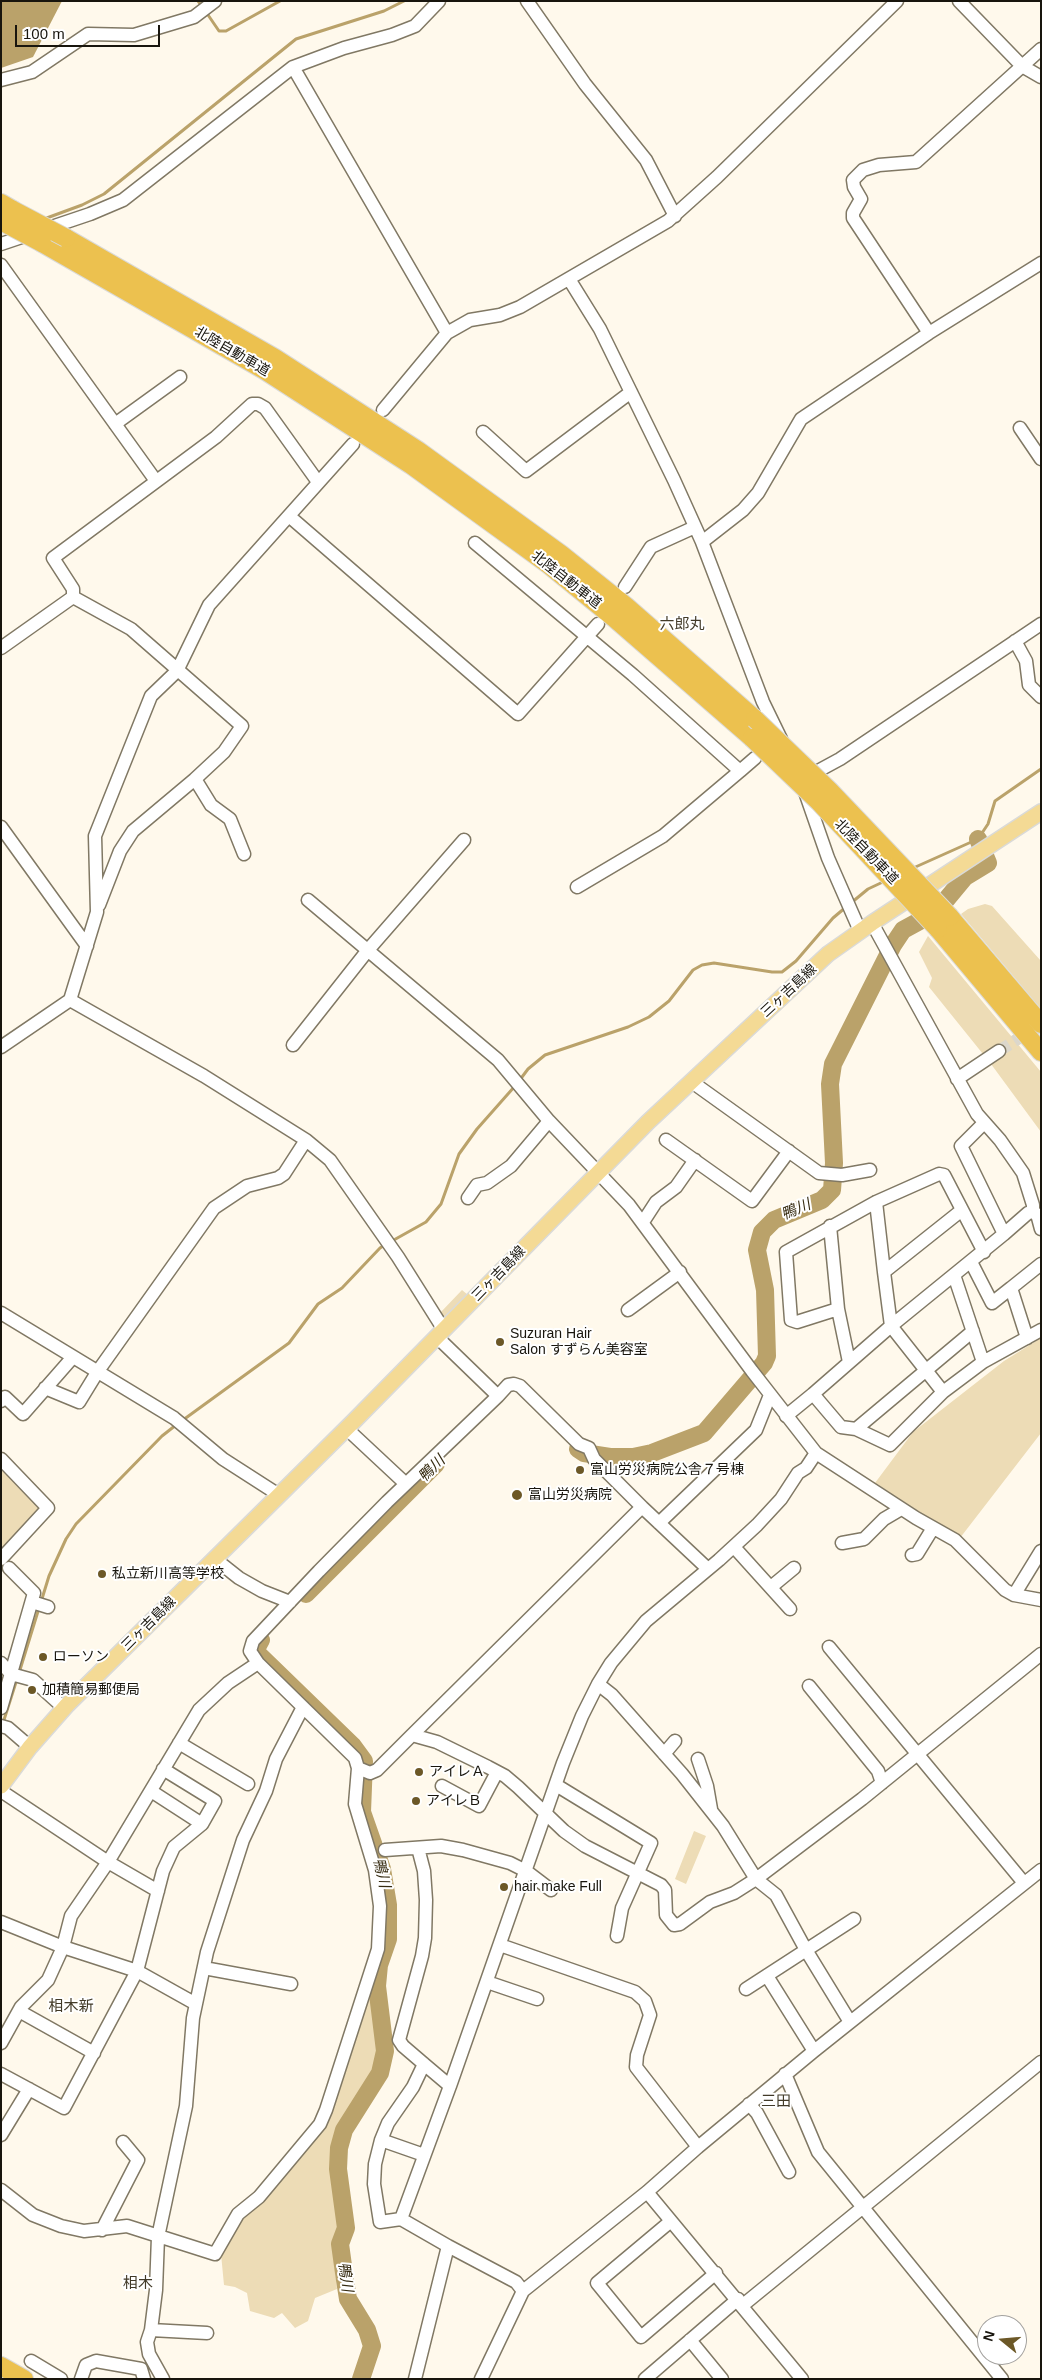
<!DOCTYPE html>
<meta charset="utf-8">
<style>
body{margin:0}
#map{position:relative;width:1042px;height:2380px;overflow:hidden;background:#fff9ec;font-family:Helvetica,sans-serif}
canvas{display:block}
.frame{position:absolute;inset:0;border:2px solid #18150d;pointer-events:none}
.north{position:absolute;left:977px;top:2315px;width:50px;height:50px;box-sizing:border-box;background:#fff;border:1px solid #a3a19e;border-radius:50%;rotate:287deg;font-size:14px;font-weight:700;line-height:20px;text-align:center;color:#18150d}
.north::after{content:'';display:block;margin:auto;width:18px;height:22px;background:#6c5827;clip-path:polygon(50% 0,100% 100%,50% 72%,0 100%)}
.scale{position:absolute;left:15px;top:25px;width:145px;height:22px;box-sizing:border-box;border:2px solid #18150d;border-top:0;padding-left:6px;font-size:15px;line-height:18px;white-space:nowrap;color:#18150d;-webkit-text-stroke:4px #fff;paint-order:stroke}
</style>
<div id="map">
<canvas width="1042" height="2380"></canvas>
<div class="frame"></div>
<div class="north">N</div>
<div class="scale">100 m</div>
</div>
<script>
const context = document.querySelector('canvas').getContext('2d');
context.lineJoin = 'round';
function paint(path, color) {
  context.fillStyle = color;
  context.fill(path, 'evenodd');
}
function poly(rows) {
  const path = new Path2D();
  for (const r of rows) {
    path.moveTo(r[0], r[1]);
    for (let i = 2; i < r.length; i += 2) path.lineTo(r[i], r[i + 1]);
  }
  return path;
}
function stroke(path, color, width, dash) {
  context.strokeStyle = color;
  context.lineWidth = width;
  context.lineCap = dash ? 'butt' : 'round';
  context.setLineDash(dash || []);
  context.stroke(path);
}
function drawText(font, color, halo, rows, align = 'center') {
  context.font = font + ' Helvetica,"Noto Sans JP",sans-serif';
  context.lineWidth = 4;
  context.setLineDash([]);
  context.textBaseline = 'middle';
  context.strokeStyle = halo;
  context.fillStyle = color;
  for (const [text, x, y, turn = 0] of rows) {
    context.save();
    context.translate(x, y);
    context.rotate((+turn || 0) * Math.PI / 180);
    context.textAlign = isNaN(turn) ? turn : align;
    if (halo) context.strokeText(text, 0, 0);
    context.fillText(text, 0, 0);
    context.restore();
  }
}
const green = poly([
 [985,904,992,906,1041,961,1041,1009,961,914,968,909],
 [928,936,1041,1072,1041,1132,991,1064,929,987,932,978,919,952],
 [462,1290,468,1295,444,1318,440,1313],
 [1041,1338,1041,1433,960,1538,875,1483,913,1432,1004,1361],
 [1,1466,43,1509,1,1554],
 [694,1831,706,1836,686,1884,675,1879],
 [370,1988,381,2054,377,2070,345,2119,336,2137,331,2164,341,2221,332,2243,337,2289,315,2298,308,2321,295,2328,282,2313,274,2318,250,2311,247,2293,235,2287,224,2285,221,2254,237,2222,313,2141]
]);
const water = poly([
 [1,1,62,1,33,57,1,68]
]);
const stream = poly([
 [198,1,202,7],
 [206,12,219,31,226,31,280,1],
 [44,219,82,205,104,194,296,39,384,11,404,1],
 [911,869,978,839,988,824,995,801,1041,769],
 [851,903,868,889,885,881],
 [519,1081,528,1069,545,1055,628,1027,649,1017,669,1001,693,970,702,965,714,963,772,972,782,972,796,961,833,918,846,907],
 [392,1241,426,1222,441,1204,459,1154,477,1129,515,1086],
 [183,1420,289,1343,318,1304,342,1288,380,1248,386,1244],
 [41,1602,49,1576,66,1539,76,1524,162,1436,176,1425],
 [19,1673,39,1608],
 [3,1723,17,1679]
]);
const river = poly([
 [578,1449,584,1453,610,1457,633,1457,652,1453,704,1433,764,1363,767,1356,765,1290,757,1250,762,1232,774,1220,822,1200,832,1190,834,1163,830,1084,833,1064,893,945,903,930,936,912,965,877,988,863,978,839],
 [306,1594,436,1464],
 [261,1640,255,1651,353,1746,364,1761,362,1812,382,1869,388,1905,388,1939,379,1965,377,1986,385,2051,380,2073,344,2130,339,2148,338,2169,346,2228,340,2244,345,2280,348,2299,367,2330,372,2346,361,2379]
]);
const minorTunnel = poly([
 [999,1051,1033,1029]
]);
const minor = poly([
 [527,1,585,84,646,160,675,216],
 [959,1,1022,66,1041,77],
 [293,67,447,333],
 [1,80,32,72,88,34,134,35,194,17,215,1],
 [1,244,90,214,123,200,293,67,344,48,392,35,415,26,439,1],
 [1,265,156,481],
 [569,279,600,329,674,480,702,542,763,702,781,739],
 [929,333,853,218,853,213,861,199,854,187,853,180,863,170,879,165,916,162,1041,49],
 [383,410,447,333,470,320,500,315,520,307,668,221,717,177,897,1],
 [115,424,180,377],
 [1020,428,1041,459],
 [483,432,526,471,631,392],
 [289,516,518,714,598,624],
 [702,542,743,510,758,493,801,419,929,333,1041,263],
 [475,543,633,675,740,771,755,758],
 [625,587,651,547,695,527],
 [73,597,73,589,53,558,216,437,252,404,258,404,265,408,318,482],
 [73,597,131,629,242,726,224,752,195,779,211,805,230,819,244,854],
 [1015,641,1026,661,1029,685,1041,697],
 [1,648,73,597],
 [805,778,840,759,1041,624],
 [804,789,828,858,860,931],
 [1,827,87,946],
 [577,887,663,836,740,771],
 [308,900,498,1060,549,1121,629,1205,752,1371,816,1453,916,1518,955,1540,1005,1590,1014,1595,1041,1600],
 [99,905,120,851,133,831,195,779],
 [872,923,977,1114,1000,1140,1023,1173,1033,1205,1033,1212,1037,1214,1041,1229],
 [70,1000,204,1076,306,1140,330,1160,398,1257,444,1330],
 [293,1045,368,950,464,840],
 [1,1047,70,1000,97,912,95,836,151,696,177,671,209,605,353,444],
 [957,1079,999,1051],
 [692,1082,819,1173,842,1175,870,1170],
 [666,1140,752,1201,789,1151],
 [468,1198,477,1185,487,1183,511,1166,549,1121],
 [876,1202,884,1272],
 [643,1222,656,1202,676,1187,695,1160],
 [830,1226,838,1309,849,1362],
 [1004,1234,1028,1213,1033,1212],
 [971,1262,992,1303,1011,1288],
 [954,1275,983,1362],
 [838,1309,797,1322,791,1320,786,1252,876,1202,939,1174,944,1175,984,1252],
 [628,1310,680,1272],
 [1,1313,174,1418,223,1459,279,1495],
 [1027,1338,1011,1288,1041,1264],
 [45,1388,79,1402,98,1371,214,1208,247,1186,278,1178,284,1174,306,1140],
 [943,1392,891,1326,884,1272,962,1210],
 [813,1394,891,1326,1004,1234,961,1146,984,1123],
 [498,1396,387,1502,319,1571,253,1641,250,1651,258,1663,355,1758,358,1768,370,1773,377,1770,412,1735,437,1742,488,1767,505,1776,518,1787,564,1831,585,1846,661,1885,665,1890,666,1915,674,1925,680,1924,710,1902,734,1893,756,1879,862,1799,1041,1654],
 [1,1401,5,1397,23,1414,73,1357],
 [786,1416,813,1394,841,1427,856,1429,973,1331],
 [346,1428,406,1484],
 [856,1429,890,1445,943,1392,983,1362,1041,1330],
 [1,1459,48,1508,1,1559],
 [642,1507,708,1569],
 [659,1523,756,1430,770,1395],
 [842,1543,864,1539,884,1519,901,1509],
 [734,1547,790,1609],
 [912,1555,917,1554,933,1528],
 [215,1559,239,1578,262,1591,290,1602],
 [771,1587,794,1568],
 [1014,1595,1041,1551],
 [32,1602,48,1607],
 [829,1647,1024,1883],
 [1,1663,11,1674,33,1680,64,1708],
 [598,1684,612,1695,682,1774,723,1826,756,1879,776,1895,806,1950,850,2022],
 [809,1686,878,1771,882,1783],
 [1,1708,34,1593,9,1568],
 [1,1726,8,1728,30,1747],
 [412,1735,642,1507,594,1459,589,1448,579,1444,520,1386,514,1384,508,1385,498,1396,437,1337],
 [179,1743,248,1784],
 [664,1754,675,1741],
 [698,1759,707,1786,711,1809],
 [163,1769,215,1801,202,1824],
 [556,1785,651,1843,622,1908,617,1936],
 [442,1786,479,1806,497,1772],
 [1,1791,108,1862,158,1891],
 [418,1848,424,1871,426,1900,425,1938,422,1956,399,2040,403,2046,424,2064],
 [385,1850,441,1846,463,1850,510,1863,526,1871,551,1890],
 [1,1922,63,1947,137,1971,196,2004],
 [500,1945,635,1992,645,2001,650,2015,637,2055,636,2067,698,2147],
 [204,1968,291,1984],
 [767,1976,814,2051],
 [487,1982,537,1999],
 [746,1989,854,1919],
 [19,2011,94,2053],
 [1,2043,21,2007,48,1980,63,1947,71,1916,108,1862,199,1710,228,1683,258,1663],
 [1,2074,64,2108,137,1971,163,1871,174,1847,202,1824,151,1791],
 [785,2074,818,2152,1002,2379],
 [450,2086,563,1763,582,1716,598,1684,611,1663,646,1621,719,1560,757,1525,781,1499,798,1473,806,1468,816,1453],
 [749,2104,757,2113,789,2172],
 [1,2135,29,2089],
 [381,2140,388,2123,413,2087,424,2064,450,2086,401,2219],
 [424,2155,381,2140,375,2164,374,2184,380,2222,401,2219,448,2246],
 [1,2190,33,2215,61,2226,84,2231,127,2226,215,2254,238,2214,259,2197,320,2124,326,2110,378,1949,380,1906,375,1870,355,1804,358,1768],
 [647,2192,802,2379],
 [671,2221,597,2283,641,2337,716,2273],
 [102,2230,138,2160,123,2142],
 [743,2305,1041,2062],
 [151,2330,207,2333],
 [690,2340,722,2379],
 [31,2361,61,2379],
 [81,2379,86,2365,96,2361,141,2369,144,2379],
 [163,2379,149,2354,147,2342,151,2330,156,2290,158,2237,186,2106,193,2018,207,1952,243,1840,266,1791,276,1759,303,1707],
 [415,2379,448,2246,516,2282,523,2291],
 [481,2379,523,2291,647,2192,698,2147,814,2051,1041,1870],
 [645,2379,738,2299]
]);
const major = poly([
 [1,1786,30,1747,67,1705,353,1422,648,1122,828,954,872,923,1041,812]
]);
const highway = poly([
 [1,203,13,210],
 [66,238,275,358,419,451,561,554,626,606,755,719],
 [42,243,264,370,411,465,549,565,614,618,752,738],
 [950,917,1041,1024],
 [938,929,1041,1052],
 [1,2366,24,2379]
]);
const highwayBridge = poly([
 [13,210,66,238],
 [1,221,42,243],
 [755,719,829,790,950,917],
 [752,738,819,802,938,929]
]);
const markers = [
 [500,1342,5,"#6c5827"],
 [580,1470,5,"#6c5827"],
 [517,1495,6,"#6c5827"],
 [102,1574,5,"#6c5827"],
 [43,1657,5,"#6c5827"],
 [32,1690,5,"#6c5827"],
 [419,1772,5,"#6c5827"],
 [416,1801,5,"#6c5827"],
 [504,1887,5,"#6c5827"]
];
const streetNames = [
 ["北陸自動車道",232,352,30],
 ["北陸自動車道",566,580,38],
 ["北陸自動車道",866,852,46],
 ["三ヶ吉島線",789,991,-43],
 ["三ヶ吉島線",499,1274,-46],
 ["三ヶ吉島線",149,1624,-45]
];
const poiNames = [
 ["Suzuran Hair",510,1334],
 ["Salon すずらん美容室",510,1350],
 ["富山労災病院公舎７号棟",590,1470],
 ["富山労災病院",528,1495],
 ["私立新川高等学校",112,1574],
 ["ローソン",53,1657],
 ["加積簡易郵便局",42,1690],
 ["アイレＡ",429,1772],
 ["アイレＢ",426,1801],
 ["hair make Full",514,1887]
];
const neighbourhoodNames = [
 ["六郎丸",682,625],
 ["相木新",71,2007],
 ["三田",776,2102],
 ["相木",138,2284]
];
const waterNames = [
 ["鴨川",796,1210,-23],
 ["鴨川",432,1469,-45],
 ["鴨川",381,1873,77],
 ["鴨川",345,2277,82]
];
paint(green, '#eddcb6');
paint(water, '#baa26a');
stroke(stream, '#baa26a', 3);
stroke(river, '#baa26a', 18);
stroke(minorTunnel, '#dcd7cb', 12, [12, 6]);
stroke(minor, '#807864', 15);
stroke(major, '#dadad8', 18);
stroke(highway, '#dadad8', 20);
stroke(minor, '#fff', 12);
stroke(major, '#f4da95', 15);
stroke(highway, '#ecc14f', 18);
stroke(highwayBridge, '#dadad8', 20, []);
stroke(highwayBridge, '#ecc14f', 18);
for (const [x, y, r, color] of markers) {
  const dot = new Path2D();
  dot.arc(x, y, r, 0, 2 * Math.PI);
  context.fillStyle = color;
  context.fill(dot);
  stroke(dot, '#fff', 2);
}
drawText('14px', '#18150d', '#fff', streetNames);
drawText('14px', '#18150d', '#fff', poiNames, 'left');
drawText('15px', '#423a28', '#fff', neighbourhoodNames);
drawText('italic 15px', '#362b11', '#fff', waterNames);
</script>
